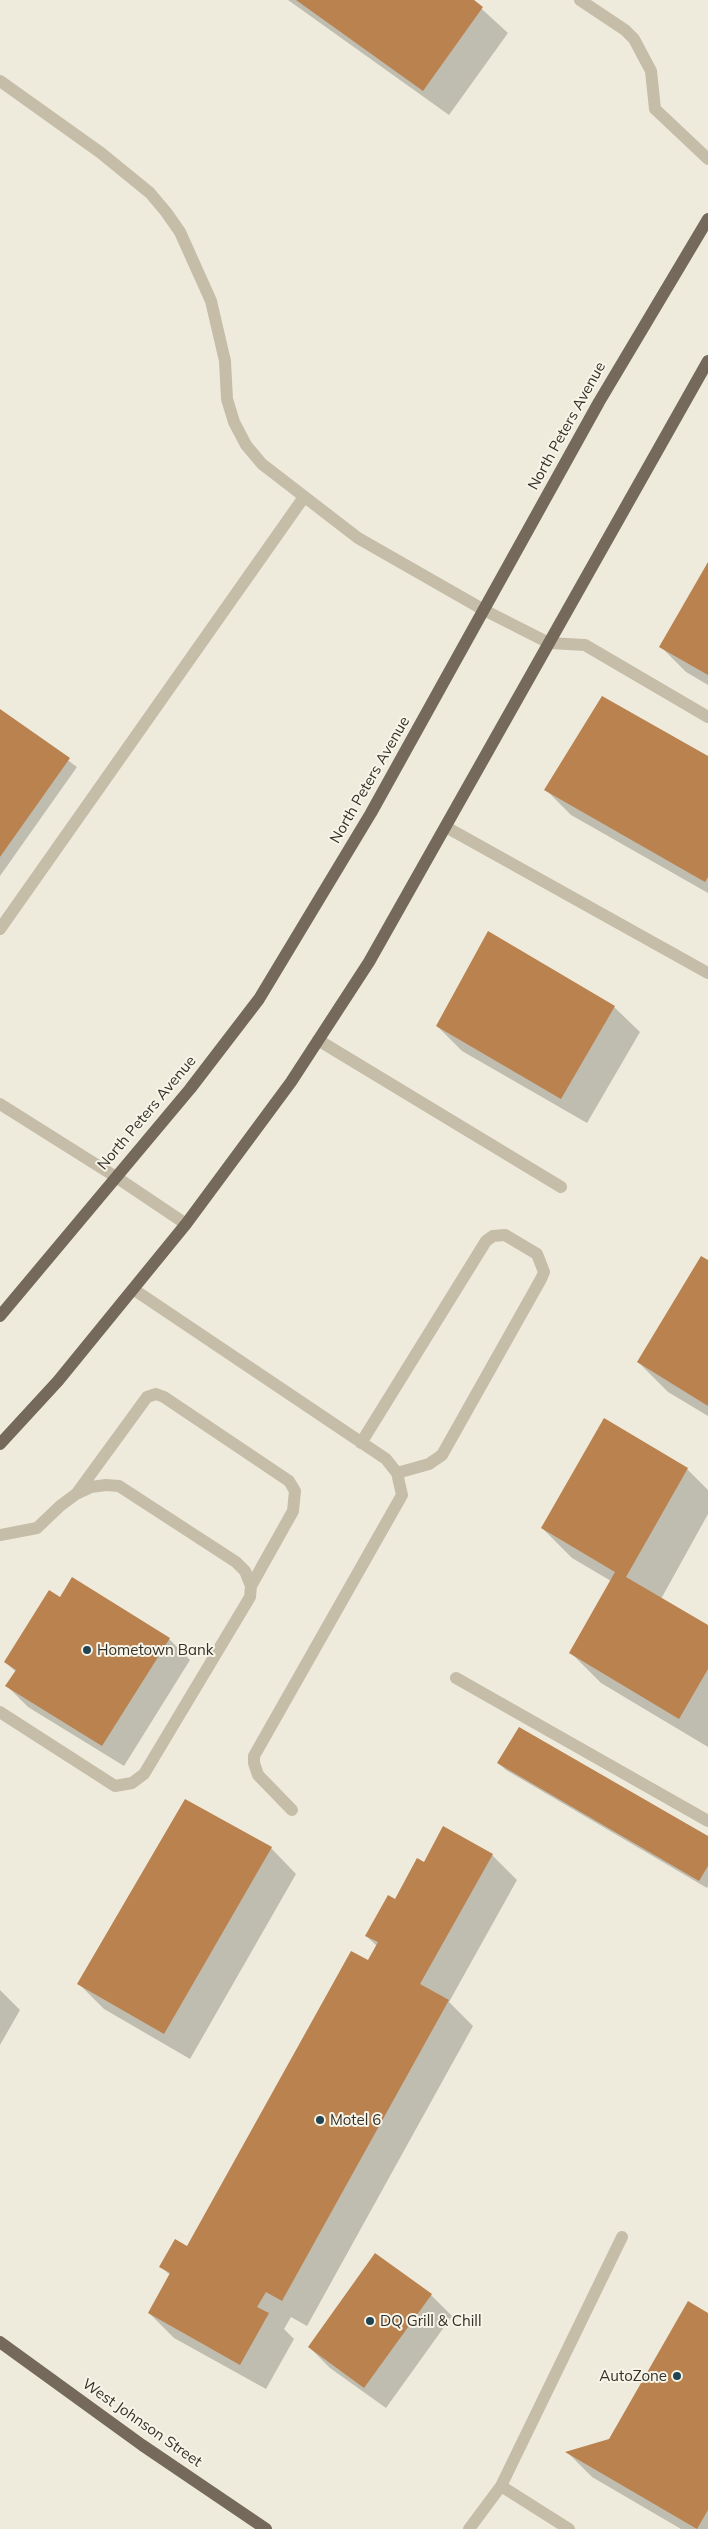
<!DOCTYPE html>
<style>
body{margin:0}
canvas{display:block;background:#efebdc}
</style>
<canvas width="708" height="2529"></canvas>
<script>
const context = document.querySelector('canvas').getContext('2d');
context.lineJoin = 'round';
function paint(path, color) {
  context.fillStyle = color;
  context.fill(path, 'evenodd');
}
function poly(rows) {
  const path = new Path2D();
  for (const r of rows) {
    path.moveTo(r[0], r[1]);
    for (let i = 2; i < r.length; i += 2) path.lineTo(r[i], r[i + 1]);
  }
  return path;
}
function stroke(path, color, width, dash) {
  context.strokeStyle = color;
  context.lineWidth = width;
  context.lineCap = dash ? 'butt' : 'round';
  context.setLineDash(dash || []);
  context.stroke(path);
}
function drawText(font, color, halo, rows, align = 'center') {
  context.font = font + ' Mulish,sans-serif';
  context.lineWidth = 4;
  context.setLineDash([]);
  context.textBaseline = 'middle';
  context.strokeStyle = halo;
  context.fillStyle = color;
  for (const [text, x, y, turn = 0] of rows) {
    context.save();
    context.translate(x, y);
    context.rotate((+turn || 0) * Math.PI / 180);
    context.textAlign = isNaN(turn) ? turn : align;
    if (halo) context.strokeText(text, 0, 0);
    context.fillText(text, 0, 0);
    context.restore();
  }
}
const shadow = poly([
 [288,0,472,0,508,33,449,115],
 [708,565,708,685,686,672,661,647],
 [0,710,77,767,0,876],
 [708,757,708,893,571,815,546,790],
 [614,1007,640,1032,587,1123,462,1051,437,1026],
 [708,1261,708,1416,668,1392,638,1362],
 [687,1469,708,1490,708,1514,661,1599,708,1626,708,1747,601,1683,571,1653,611,1581,572,1558,542,1528],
 [60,1598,169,1639,190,1660,124,1766,28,1707,7,1686,16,1672,5,1662],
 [498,1763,708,1837,708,1886,707,1888,506,1770],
 [271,1848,296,1874,190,2059,104,2009,79,1984],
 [492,1855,517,1880,449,2002,473,2026,307,2326,291,2317,284,2329,294,2339,266,2389,174,2338,149,2313,170,2275,161,2267,188,2247,368,1962,377,1946,366,1936,424,1864],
 [0,1990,20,2010,0,2045],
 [431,2295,452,2316,386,2408,330,2368,309,2347],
 [708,2314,708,2529,681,2529,592,2477,568,2453,609,2440]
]);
const building = poly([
 [296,0,474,0,483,7,423,91],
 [708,562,708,675,659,647],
 [602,696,708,756,708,877,705,882,544,790],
 [0,709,70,758,0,857],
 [488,931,615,1006,561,1099,436,1026],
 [701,1256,708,1260,708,1406,637,1362],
 [604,1418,688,1468,626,1577,708,1625,708,1669,679,1719,569,1653,615,1572,541,1528],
 [72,1577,170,1638,102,1746,5,1686,16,1670,4,1662,49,1590,60,1597],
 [519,1727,708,1836,708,1866,699,1881,497,1763],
 [185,1799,272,1847,164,2034,77,1984],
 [443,1826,493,1854,420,1984,449,2000,282,2301,266,2292,257,2307,269,2313,240,2365,148,2313,170,2273,159,2267,175,2239,187,2246,351,1951,368,1960,378,1942,365,1936,388,1895,395,1899,417,1858,424,1862],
 [375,2253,432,2294,364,2388,308,2347],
 [688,2301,708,2313,708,2510,697,2529,565,2452,609,2439]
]);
const minor = poly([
 [580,0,625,30,634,39,651,71,655,109,708,159],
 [0,81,101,153,150,193,166,212,180,232,211,301,225,361,227,399,234,422,246,445,262,464,358,538,484,610,549,643,585,645,708,717],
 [446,827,708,973],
 [0,929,304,497],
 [318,1040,561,1187],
 [0,1104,116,1177,186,1224],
 [133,1289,386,1459,397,1473,402,1495,254,1756,254,1763,258,1775,292,1810],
 [361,1443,486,1241,493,1236,505,1235,537,1254,544,1272,541,1279,442,1455,429,1464,397,1473],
 [77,1493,147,1397,156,1394,164,1397,289,1481,295,1491,293,1511,251,1586],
 [0,1535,37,1528,60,1506,76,1494,91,1487,106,1485,119,1486,236,1562,245,1571,251,1586,250,1597,144,1774,132,1783,115,1786,0,1712],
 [456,1678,708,1821],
 [501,2486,569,2529],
 [469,2529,501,2486,622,2237]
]);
const major = poly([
 [0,1316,190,1089,259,999,371,813,599,402,708,219],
 [0,1444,58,1381,186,1224,291,1082,369,962,708,361],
 [0,2342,142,2445,266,2529]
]);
const markers = [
 [87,1650,5,"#224351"],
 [320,2120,5,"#224351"],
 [370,2321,5,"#224351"],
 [677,2376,5,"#224351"]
];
const streetNames = [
 ["North Peters Avenue",567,426,-61],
 ["North Peters Avenue",370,780,-60],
 ["North Peters Avenue",147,1113,-50],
 ["West Johnson Street",142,2423,35]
];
const poiNames = [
 ["Hometown Bank",97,1650],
 ["Motel 6",330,2120],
 ["DQ Grill & Chill",380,2321],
 ["AutoZone",667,2376,"right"]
];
paint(shadow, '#0003');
paint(building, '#ba824f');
stroke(minor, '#c6bda9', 12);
stroke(major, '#74695a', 12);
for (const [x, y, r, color] of markers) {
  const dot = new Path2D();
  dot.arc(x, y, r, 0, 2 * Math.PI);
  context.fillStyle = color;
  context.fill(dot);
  stroke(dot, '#f7f4e8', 2);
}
drawText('15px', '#342f28', '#f7f4e8', streetNames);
drawText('15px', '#342f28', '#f7f4e8', poiNames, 'left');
</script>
